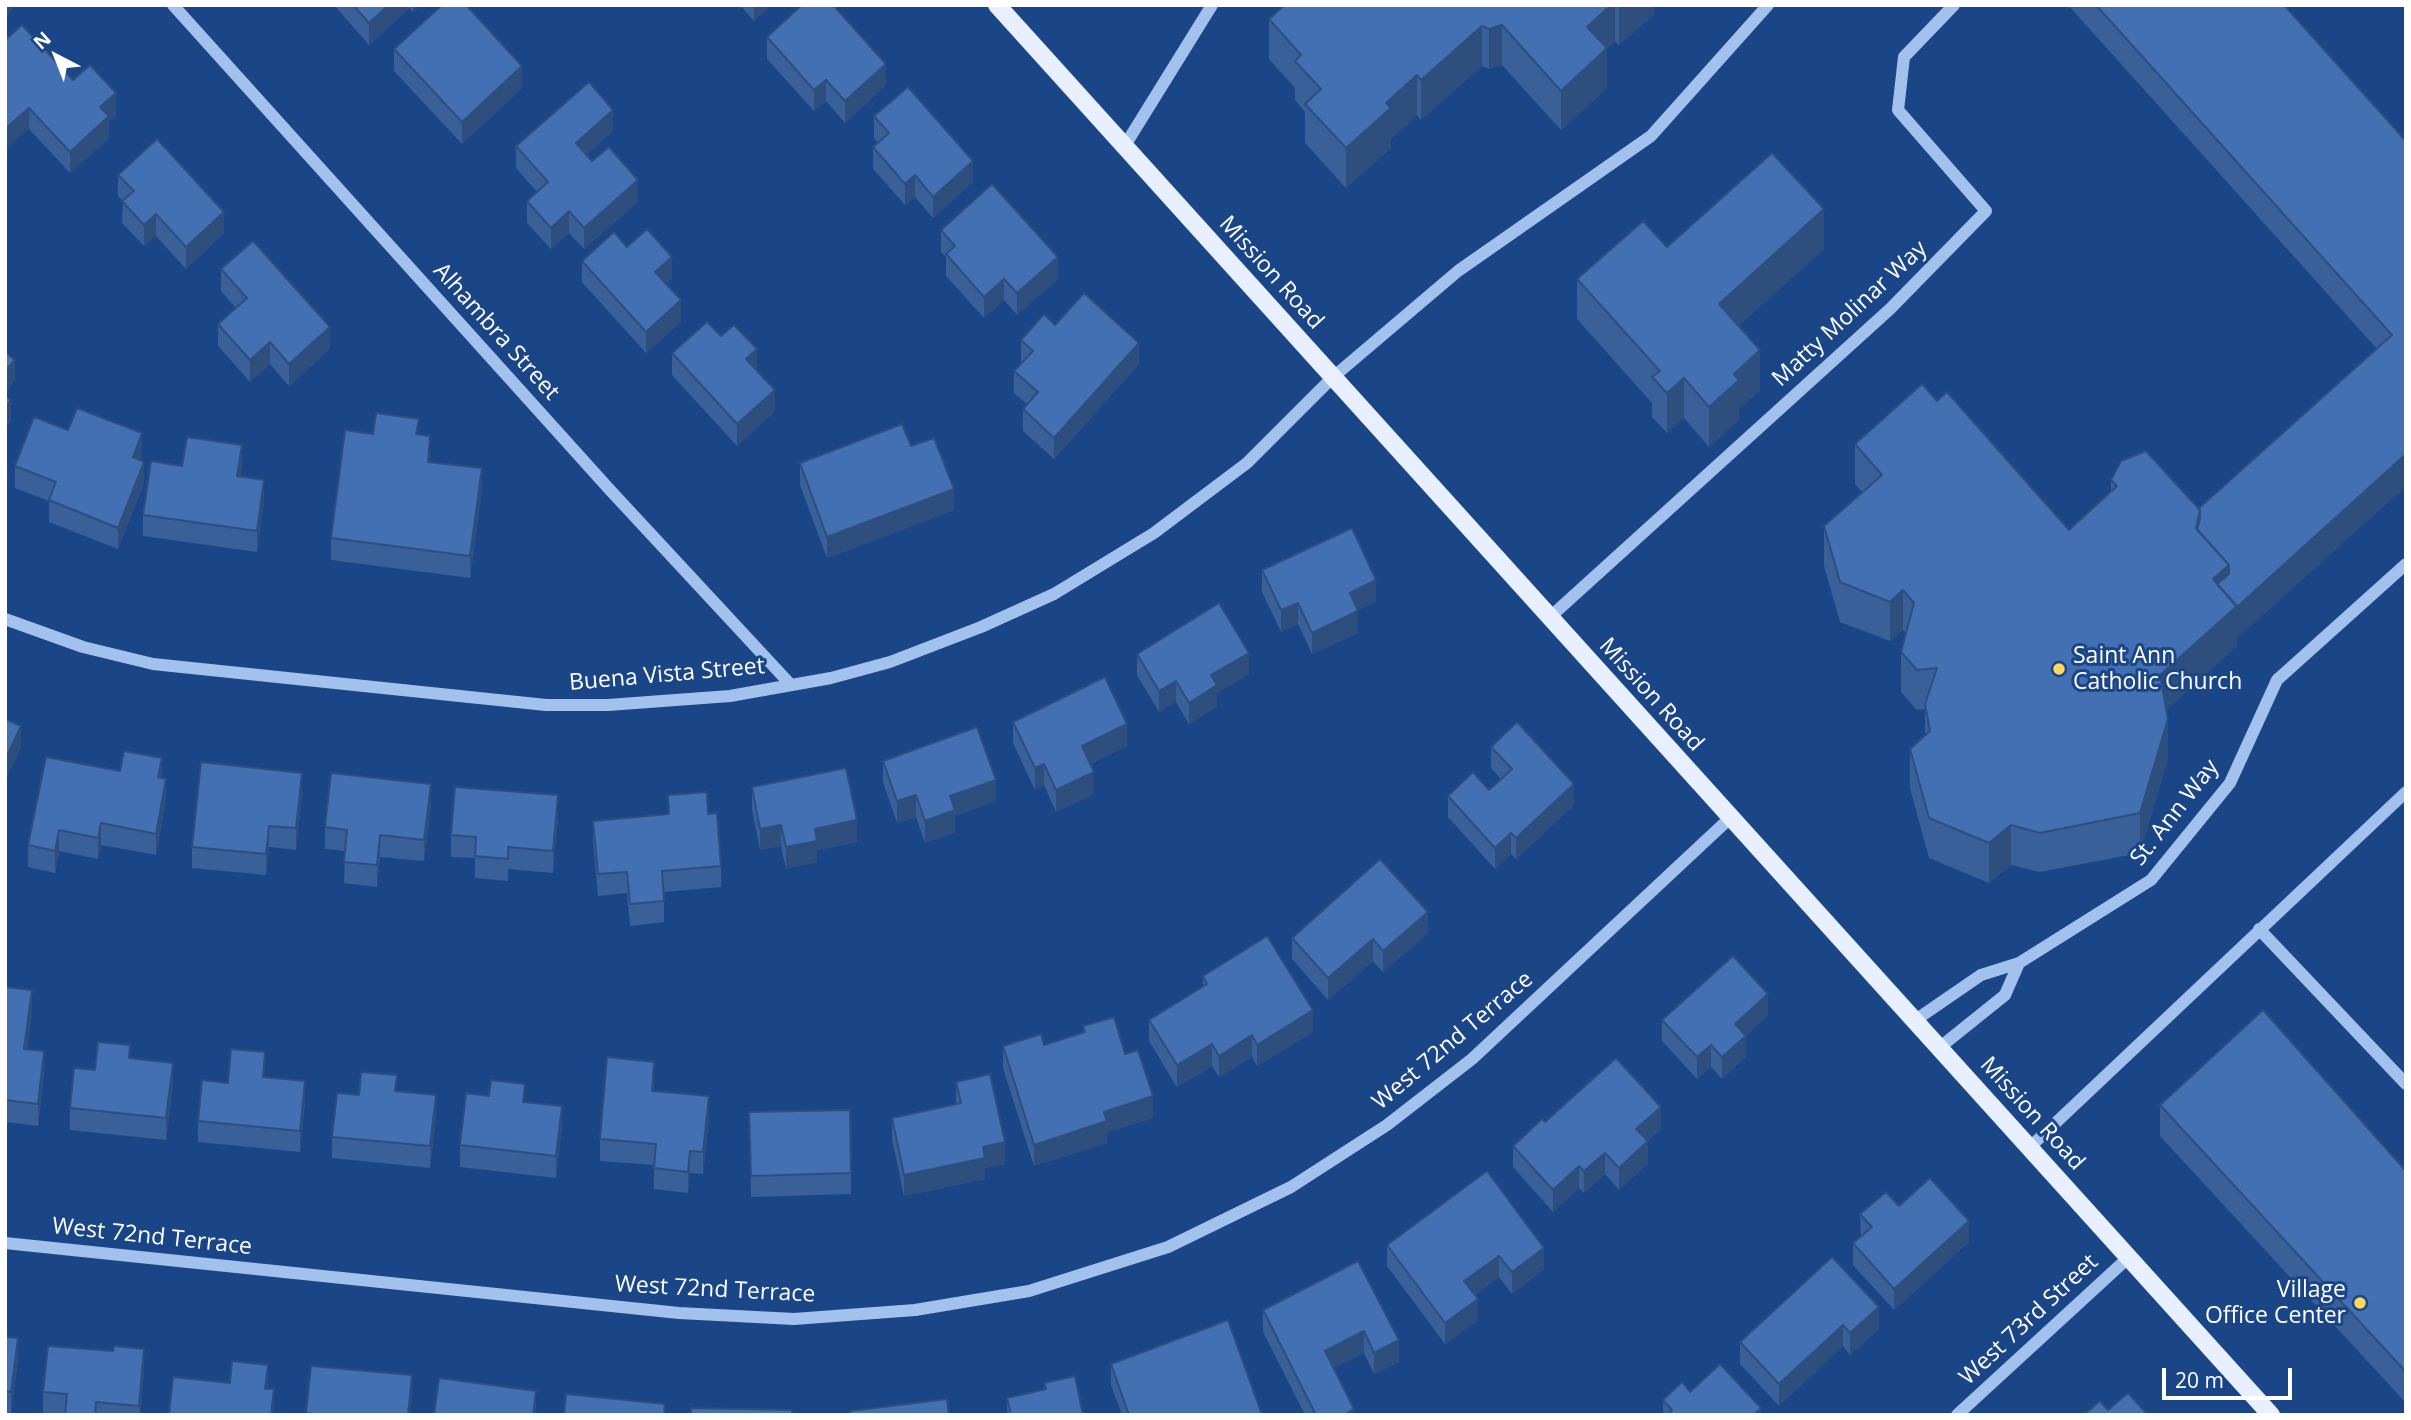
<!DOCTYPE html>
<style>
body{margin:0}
#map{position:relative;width:2411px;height:1420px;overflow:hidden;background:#1a4688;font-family:"Open Sans",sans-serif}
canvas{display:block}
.frame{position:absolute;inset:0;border:7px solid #fff;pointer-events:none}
.north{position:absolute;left:21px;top:21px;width:70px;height:70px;-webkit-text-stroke:5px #1a4688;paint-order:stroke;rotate:318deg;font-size:19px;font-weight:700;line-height:28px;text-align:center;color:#fff}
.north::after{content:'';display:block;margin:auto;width:24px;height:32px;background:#fff;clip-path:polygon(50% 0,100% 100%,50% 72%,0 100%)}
.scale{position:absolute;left:2162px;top:1368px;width:130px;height:32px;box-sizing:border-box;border:4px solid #fff;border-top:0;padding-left:9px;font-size:21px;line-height:24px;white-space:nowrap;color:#fff;-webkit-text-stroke:5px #1a4688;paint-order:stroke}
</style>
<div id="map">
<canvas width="2411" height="1420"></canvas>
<div class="frame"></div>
<div class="north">N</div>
<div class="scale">20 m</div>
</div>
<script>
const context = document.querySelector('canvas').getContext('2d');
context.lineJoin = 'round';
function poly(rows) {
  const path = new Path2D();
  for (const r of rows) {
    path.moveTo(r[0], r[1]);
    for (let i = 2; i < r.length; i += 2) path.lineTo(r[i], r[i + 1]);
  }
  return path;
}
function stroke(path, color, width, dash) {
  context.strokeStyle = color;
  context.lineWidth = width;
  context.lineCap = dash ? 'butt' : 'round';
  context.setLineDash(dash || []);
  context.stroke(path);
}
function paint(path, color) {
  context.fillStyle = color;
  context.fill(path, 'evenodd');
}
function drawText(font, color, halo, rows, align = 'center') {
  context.font = font + ' "Open Sans",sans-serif';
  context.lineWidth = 6;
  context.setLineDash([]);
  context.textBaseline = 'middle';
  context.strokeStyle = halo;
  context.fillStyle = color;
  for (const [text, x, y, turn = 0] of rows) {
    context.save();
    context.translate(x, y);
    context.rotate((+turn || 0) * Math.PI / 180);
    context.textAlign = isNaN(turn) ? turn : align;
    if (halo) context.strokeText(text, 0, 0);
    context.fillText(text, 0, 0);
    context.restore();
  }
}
const minor = poly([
 [173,5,610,490,791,685],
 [1124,147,1212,5],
 [1549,618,1890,309,1986,211,1898,110,1904,57,1954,5],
 [5,619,83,647,153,664,546,705,608,705,730,696,831,678,890,662,981,627,1054,594,1154,533,1247,463,1332,378,1458,271,1651,136,1768,5],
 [2259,929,2406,1084],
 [1914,1021,1981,975,2019,963,2151,880,2230,783,2277,680,2406,564],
 [1939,1048,2005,995,2019,963],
 [2029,1148,2406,792],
 [5,1243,679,1313,794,1319,915,1310,1029,1291,1168,1247,1291,1187,1387,1125,1472,1059,1730,818],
 [1957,1415,2129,1257]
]);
const major = poly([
 [997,5,2271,1415]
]);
const wall = poly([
 [334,5,421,5,413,12,409,8,369,45],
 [740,5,771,5,754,21],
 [1285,5,1654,5,1654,14,1619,45,1615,41,1607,48,1607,88,1561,130,1502,65,1489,69,1482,66,1421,120,1417,115,1391,139,1391,148,1346,188,1305,143,1305,112,1295,100,1295,88,1269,59,1269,19],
 [2068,5,2284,5,2406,141,2406,486,2237,638,2237,646,2167,709,2168,759,2140,853,2040,872,2011,865,1989,883,1929,858,1910,788,1910,749,1925,735,1925,709,1917,710,1901,692,1901,652,1906,633,1903,630,1890,641,1840,622,1824,566,1824,526,1862,492,1855,484,1855,444,1937,401,2069,530,2111,491,2111,480,2198,509,2377,349],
 [767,37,886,85,845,123,826,101,814,111,767,59],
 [5,40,73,80,116,115,109,121,109,138,70,173,29,129],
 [394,49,522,88,462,144,394,71],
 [874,116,973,182,933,218,915,197,905,205,873,169,873,147,878,143,874,138],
 [613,131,586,155,592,161,638,202,584,249,569,233,551,249,527,223,527,201,537,192,516,168,516,146],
 [118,175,224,233,186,269,156,236,144,246,122,223,123,201,118,196],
 [941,230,1058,279,1017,315,1004,300,984,318,946,276,946,257,941,252],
 [627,247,672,278,666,284,681,322,646,353,582,282,582,261],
 [1667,247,1824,249,1738,326,1760,390,1739,409,1739,420,1709,447,1684,418,1667,433,1652,417,1652,403,1577,319,1577,279],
 [221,269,330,349,289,386,270,364,250,382,218,346,218,324,236,308,221,291],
 [1055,325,1139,364,1054,459,1023,431,1023,409,1027,404,1014,393,1014,371,1022,363,1021,361,1021,340],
 [721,336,757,370,775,411,737,446,672,375,672,353],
 [68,430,142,455,140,460,144,483,118,549,49,522,49,501,15,488,15,466],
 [373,434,419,435,430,458,430,462,482,490,470,578,331,560,331,538],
 [800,463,954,510,827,558,800,485],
 [182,466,242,466,240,477,264,501,257,552,143,536,143,515],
 [1262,570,1376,602,1358,610,1358,633,1312,654,1298,624,1281,632,1262,592],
 [1137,654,1249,674,1217,693,1217,707,1189,724,1176,702,1159,712,1137,675],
 [1013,722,1127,746,1090,764,1094,794,1056,812,1044,785,1035,790,1013,743],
 [1491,747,1574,805,1516,859,1511,854,1495,869,1448,817,1448,796,1489,790,1501,779,1491,768],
 [883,761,996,801,955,816,955,832,925,843,916,817,897,823,883,782],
 [120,771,162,778,166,801,156,855,101,845,98,859,59,851,55,873,28,867,28,845],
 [752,787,857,842,817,850,817,862,786,869,781,846,760,850,752,809],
 [302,794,296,850,269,847,266,875,192,868,192,847],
 [668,795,708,814,721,866,721,887,664,892,664,922,630,926,627,893,598,896,593,842,593,821,668,814],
 [431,806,424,861,380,857,377,887,344,883,345,851,325,849,325,827],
 [558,817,553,873,508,869,508,881,475,878,475,858,451,857,451,835],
 [1428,933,1383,972,1373,961,1328,1000,1292,959,1292,938],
 [1203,976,1313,1032,1257,1066,1252,1057,1219,1077,1212,1066,1177,1087,1149,1041,1149,1020,1203,986],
 [5,987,32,1012,27,1050,44,1073,38,1126,5,1122],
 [1768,1015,1746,1036,1746,1057,1722,1079,1711,1067,1697,1079,1662,1041,1662,1020],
 [1083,1026,1125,1054,1153,1118,1107,1132,1107,1143,1034,1166,1003,1068,1003,1046,1044,1045,1083,1033],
 [130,1058,173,1085,166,1140,70,1130,70,1108,95,1070],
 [265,1077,305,1102,300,1152,198,1142,198,1121,228,1083],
 [956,1082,1005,1164,985,1168,985,1179,904,1196,892,1139,892,1118,956,1104],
 [654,1083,654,1091,709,1118,703,1174,690,1173,688,1193,654,1189,654,1165,600,1161,600,1139],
 [397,1091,436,1117,430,1168,332,1158,332,1137,359,1095],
 [525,1102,562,1127,556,1178,460,1167,460,1145],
 [2160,1105,2406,1171,2406,1403,2160,1136],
 [749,1112,851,1173,851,1194,751,1197],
 [1545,1122,1661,1129,1647,1141,1648,1163,1619,1190,1605,1174,1584,1193,1579,1188,1553,1212,1513,1167,1513,1146],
 [1487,1171,1544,1269,1512,1294,1499,1277,1475,1295,1478,1320,1445,1344,1387,1266,1387,1245],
 [1860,1214,1969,1242,1894,1310,1853,1265,1853,1243,1861,1237],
 [1832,1257,1879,1329,1850,1355,1843,1346,1779,1406,1740,1364,1740,1342],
 [1358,1261,1399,1362,1374,1374,1364,1353,1333,1368,1354,1415,1305,1415,1263,1332,1263,1310],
 [5,1337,18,1360,11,1413,5,1413],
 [1111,1364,1262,1415,1122,1415,1111,1385],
 [144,1370,140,1415,43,1414,43,1392],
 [1044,1383,1083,1415,1007,1415,1007,1398,1044,1389],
 [1690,1392,1761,1415,1663,1415,1663,1400]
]);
const shadedWall = poly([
 [5,5,12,5,12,11,5,17],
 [389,5,409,5,409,8,369,45,369,23],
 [413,5,421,5,413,12],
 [754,5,771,5,754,21],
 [1611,5,1615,5,1615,41,1607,48,1607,88,1561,130,1561,91,1587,27],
 [1619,5,1654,5,1654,14,1619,45],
 [1502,25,1502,65,1489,69,1489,29],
 [1482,26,1482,66,1421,120,1421,80],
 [886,64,886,85,845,123,845,101],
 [522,66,522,88,462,144,462,122],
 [1417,75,1417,115,1391,139,1391,148,1346,188,1346,148,1386,103],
 [826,80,826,101,814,111,814,90],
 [116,93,116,115,109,121,109,138,70,173,70,152,100,107],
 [29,108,29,129,5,150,5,129],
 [613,110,613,131,576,164,576,143],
 [973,161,973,182,933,218,933,197],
 [915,175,915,197,905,205,905,184],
 [638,180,638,202,584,249,584,228],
 [1824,209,1824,249,1719,344,1719,304],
 [569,211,569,233,551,249,551,228],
 [224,212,224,233,186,269,186,247],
 [156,214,156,236,144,246,144,225],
 [672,257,672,278,655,293,655,272],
 [1058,257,1058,279,1017,315,1017,293],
 [1004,279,1004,300,984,318,984,297],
 [681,300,681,322,646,353,646,332],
 [330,327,330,349,289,386,289,364],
 [270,342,270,364,250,382,250,360],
 [1139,343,1139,364,1054,459,1054,438],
 [757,349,757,371,746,359],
 [1760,350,1760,390,1739,409,1739,420,1709,447,1709,407,1734,374],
 [15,360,15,381,5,393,5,371],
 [1684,378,1684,418,1667,433,1667,393],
 [775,390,775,411,737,446,737,424],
 [11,400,11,421,5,428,5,407],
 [142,433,142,455,133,479,133,457],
 [430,436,430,458,428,484,428,462],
 [242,445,242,466,237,498,237,476],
 [2406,454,2406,486,2237,638,2237,646,2160,715,2160,675],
 [144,462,144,483,118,549,118,528],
 [482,468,482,490,470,578,470,556],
 [264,480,264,501,257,552,257,531],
 [954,489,954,510,827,558,827,537],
 [2229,565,2229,605,2213,579],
 [1376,580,1376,602,1350,614,1350,593],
 [1903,590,1903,630,1890,641,1890,602],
 [1298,603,1298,624,1281,632,1281,610],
 [1358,611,1358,633,1312,654,1312,633],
 [1249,653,1249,674,1217,693,1217,707,1189,724,1189,703,1211,675],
 [1176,681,1176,702,1159,712,1159,691],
 [2168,719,2168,759,2140,853,2140,813],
 [1127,724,1127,746,1082,767,1082,746],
 [21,726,21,748,5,781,5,760],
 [162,758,162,780,158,777],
 [1044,764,1044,785,1035,790,1035,768],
 [1094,772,1094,794,1056,812,1056,790],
 [302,773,302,794,296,850,296,828],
 [166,779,166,801,156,855,156,834],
 [996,780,996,801,955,816,955,832,925,843,925,821,950,796],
 [431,784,431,806,424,861,424,840],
 [1574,784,1574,805,1516,859,1516,838],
 [558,795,558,817,553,873,553,851],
 [916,795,916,817,897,823,897,801],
 [857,820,857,842,817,850,817,862,786,869,786,847,815,829],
 [101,823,101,845,98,859,98,838],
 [781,825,781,846,760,850,760,829],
 [2011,825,2011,865,1989,883,1989,843],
 [269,826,269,847,266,875,266,854],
 [59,830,59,851,55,873,55,851],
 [1511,833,1511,854,1495,869,1495,848],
 [380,835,380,857,377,887,377,865],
 [1428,912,1428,933,1383,972,1383,951],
 [1373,939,1373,961,1328,1000,1328,978],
 [32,990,32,1012,24,1071,24,1049],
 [1768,994,1768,1015,1746,1036,1746,1057,1722,1079,1722,1057,1735,1024],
 [1313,1010,1313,1032,1257,1066,1257,1045],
 [1252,1035,1252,1057,1219,1077,1219,1056],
 [1212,1044,1212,1066,1177,1087,1177,1065],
 [1711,1045,1711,1067,1697,1079,1697,1057],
 [44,1051,44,1073,38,1126,38,1104],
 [265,1052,265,1074,263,1098,263,1077],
 [654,1062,654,1083,652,1112,652,1091],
 [173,1063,173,1085,166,1140,166,1118],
 [305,1081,305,1102,300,1152,300,1131],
 [436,1095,436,1117,430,1168,430,1146],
 [709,1096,709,1118,703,1174,703,1152],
 [1153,1096,1153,1118,1107,1132,1107,1143,1034,1166,1034,1145,1104,1112],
 [562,1106,562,1127,556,1178,556,1156],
 [1661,1107,1661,1129,1636,1151,1636,1129],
 [1648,1141,1648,1163,1619,1190,1619,1168],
 [1005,1142,1005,1164,985,1168,985,1179,904,1196,904,1175,983,1147],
 [690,1151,690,1173,688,1193,688,1172],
 [1605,1153,1605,1174,1584,1193,1584,1171],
 [1579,1166,1579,1188,1553,1212,1553,1190],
 [1969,1221,1969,1242,1894,1310,1894,1289],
 [1544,1248,1544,1269,1512,1294,1512,1272],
 [1499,1256,1499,1277,1464,1303,1464,1281],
 [1478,1299,1478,1320,1445,1344,1445,1323],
 [1879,1307,1879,1329,1850,1355,1850,1333],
 [1843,1325,1843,1346,1779,1406,1779,1384],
 [1364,1331,1364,1353,1325,1373,1325,1351],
 [18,1338,18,1360,11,1413,11,1392],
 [1399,1340,1399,1362,1374,1374,1374,1353],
 [144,1349,144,1370,140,1415,139,1415],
 [268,1365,268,1386,265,1410,265,1389],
 [412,1375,412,1397,410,1415,408,1415],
 [274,1389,274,1415,271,1415],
 [536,1391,536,1415,533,1415],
 [1761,1408,1761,1415,1754,1415],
 [1354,1409,1354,1415,1344,1415]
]);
const building = poly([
 [353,5,389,5,369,23,353,5],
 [442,5,466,5,522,66,462,122,394,49,442,5],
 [802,5,833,5,886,64,845,101,826,80,814,90,767,37,802,5],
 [1285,5,1611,5,1587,27,1607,48,1561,91,1502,25,1489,29,1482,26,1421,80,1417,75,1386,103,1391,108,1346,148,1305,104,1321,89,1295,61,1301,55,1269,19,1285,5],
 [2096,5,2284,5,2406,141,2406,454,2237,607,2217,584,2229,574,2229,565,2197,530,2200,519,2200,510,2198,509,2392,335,2096,5],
 [22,25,73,80,90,65,116,93,100,107,109,116,70,152,29,108,5,129,5,40,22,25],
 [589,82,613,110,576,143,592,161,609,147,638,180,584,228,569,211,551,228,527,201,548,182,516,146,589,82],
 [908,87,973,161,933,197,915,175,905,184,873,147,889,133,874,116,908,87],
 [157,139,224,212,186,247,156,214,144,225,122,201,134,191,118,175,157,139],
 [1772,153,1824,209,1719,304,1760,350,1734,374,1739,380,1709,407,1684,378,1667,393,1652,377,1660,371,1577,279,1643,221,1667,247,1772,153],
 [992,184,1058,257,1017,293,1004,279,984,297,946,254,955,246,941,230,992,184],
 [647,229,672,257,655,272,681,300,646,332,582,261,614,232,627,247,647,229],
 [253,241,330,327,289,364,270,342,250,360,218,324,247,298,221,269,253,241],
 [1084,293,1139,343,1054,438,1023,409,1038,392,1014,371,1033,351,1021,340,1044,314,1055,325,1084,293],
 [707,322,721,336,734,325,757,349,746,359,775,390,737,424,672,353,707,322],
 [5,352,15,360,5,371,5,352],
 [1922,384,1937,401,1947,392,2069,530,2117,486,2111,480,2121,461,2146,451,2200,510,2196,528,2229,565,2213,579,2237,606,2160,675,2168,719,2140,813,2040,833,2011,825,1989,843,1929,818,1910,749,1930,731,1925,704,1937,668,1917,670,1901,652,1914,603,1903,590,1890,602,1840,582,1824,526,1882,475,1855,444,1922,384],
 [5,396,11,400,5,407,5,396],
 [77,408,142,433,133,457,144,462,118,528,49,500,56,482,15,466,34,417,68,430,77,408],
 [376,413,419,419,416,434,430,436,428,462,482,468,470,556,331,538,345,430,373,434,376,413],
 [902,424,911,446,934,438,954,489,827,537,800,463,902,424],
 [187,437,242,445,237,476,264,480,257,531,143,515,151,461,182,466,187,437],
 [1352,528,1376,580,1350,593,1358,611,1312,633,1298,603,1281,610,1262,570,1352,528],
 [1219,603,1249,653,1211,675,1217,685,1189,703,1176,681,1159,691,1137,654,1219,603],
 [1105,677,1127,724,1082,746,1094,772,1056,790,1044,764,1035,768,1013,722,1105,677],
 [5,719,21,726,5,760,5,719],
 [1517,722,1574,784,1516,838,1511,833,1495,848,1448,796,1473,772,1489,790,1512,769,1491,747,1517,722],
 [977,727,996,780,950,796,955,810,925,821,916,795,897,801,883,761,977,727],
 [124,751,162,758,158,777,166,779,156,834,101,823,98,838,59,830,55,851,28,845,46,757,120,771,124,751],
 [201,762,302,773,296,828,269,826,266,854,192,847,201,762],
 [846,768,857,820,815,829,817,841,786,847,781,825,760,829,752,787,846,768],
 [331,773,431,784,424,840,380,835,377,865,344,862,347,830,325,827,331,773],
 [455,787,558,795,553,851,508,847,508,859,475,856,476,837,451,835,455,787],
 [707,792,708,814,717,813,721,866,662,871,664,901,630,904,627,872,598,874,593,821,669,814,668,795,707,792],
 [1380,859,1428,912,1383,951,1373,939,1328,978,1292,938,1380,859],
 [1267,936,1313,1010,1257,1045,1252,1035,1219,1056,1212,1044,1177,1065,1149,1020,1207,984,1203,976,1267,936],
 [1733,956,1768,994,1735,1024,1746,1036,1722,1057,1711,1045,1697,1057,1662,1020,1733,956],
 [5,987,32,990,24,1049,44,1051,38,1104,5,1100,5,987],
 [2263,1010,2406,1171,2406,1372,2160,1105,2263,1010],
 [1114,1017,1125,1054,1138,1050,1153,1096,1104,1112,1107,1121,1034,1145,1003,1046,1041,1034,1044,1045,1085,1032,1083,1026,1114,1017],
 [98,1042,130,1045,129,1058,173,1063,166,1118,70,1108,74,1068,95,1070,98,1042],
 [231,1049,265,1052,263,1077,305,1081,300,1131,198,1121,202,1080,228,1083,231,1049],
 [607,1057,654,1062,652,1091,709,1096,703,1152,690,1151,688,1172,654,1168,656,1144,600,1139,607,1057],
 [1616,1058,1661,1107,1636,1129,1648,1141,1619,1168,1605,1153,1584,1171,1579,1166,1553,1190,1513,1146,1542,1119,1545,1122,1616,1058],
 [361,1072,397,1075,395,1091,436,1095,430,1146,332,1137,337,1093,359,1095,361,1072],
 [990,1074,1005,1142,983,1147,985,1158,904,1175,892,1118,961,1103,956,1082,990,1074],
 [491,1080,525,1084,523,1102,562,1106,556,1156,460,1145,466,1093,489,1096,491,1080],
 [850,1110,851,1173,751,1176,749,1112,850,1110],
 [1487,1171,1544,1248,1512,1272,1499,1256,1464,1281,1478,1299,1445,1323,1387,1245,1487,1171],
 [1930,1178,1969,1221,1894,1289,1853,1243,1872,1227,1860,1214,1886,1192,1899,1206,1930,1178],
 [1832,1257,1879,1307,1850,1333,1843,1325,1779,1384,1740,1342,1832,1257],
 [1358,1261,1399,1340,1374,1353,1364,1331,1325,1351,1354,1409,1344,1415,1316,1415,1263,1310,1358,1261],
 [1228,1320,1262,1415,1129,1415,1111,1364,1228,1320],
 [5,1337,18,1338,11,1392,5,1391,5,1337],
 [48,1346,113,1351,114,1346,144,1349,139,1406,96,1402,95,1415,65,1415,67,1394,43,1392,48,1346],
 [232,1361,268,1365,265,1389,274,1389,271,1415,169,1415,173,1377,230,1383,232,1361],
 [1720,1364,1761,1408,1754,1415,1667,1415,1672,1410,1663,1400,1682,1382,1690,1392,1720,1364],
 [311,1366,412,1375,408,1415,324,1415,306,1413,311,1366],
 [1075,1376,1083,1415,1011,1415,1007,1398,1046,1389,1044,1383,1075,1376],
 [439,1378,536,1391,533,1415,434,1415,439,1378],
 [2128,1393,2148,1415,2084,1415,2100,1401,2108,1410,2128,1393],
 [566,1394,665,1404,664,1415,564,1415,566,1394],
 [947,1399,949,1415,850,1415,850,1411,947,1399],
 [691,1408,792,1410,792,1415,691,1415,691,1408]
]);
const markers = [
 [2059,669,7,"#ffd65e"],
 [2360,1303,7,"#ffd65e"]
];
const streetNames = [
 ["Mission Road",1271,273,48],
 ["Matty Molinar Way",1850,314,-43],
 ["Alhambra Street",496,332,48],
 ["Buena Vista Street",667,675,-5],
 ["Mission Road",1651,695,48],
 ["St. Ann Way",2175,813,-52],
 ["West 72nd Terrace",1453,1041,-40],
 ["Mission Road",2032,1114,48],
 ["West 72nd Terrace",152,1237,6],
 ["West 72nd Terrace",715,1290,3],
 ["West 73rd Street",2029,1320,-43]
];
const poiNames = [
 ["Saint Ann",2073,656],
 ["Catholic Church",2073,682],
 ["Village",2346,1290,"right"],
 ["Office Center",2346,1316,"right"]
];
stroke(minor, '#a2c2ed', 12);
stroke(major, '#e8f0ff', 18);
paint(wall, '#396099');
paint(shadedWall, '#2e4e7d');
paint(building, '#4270b2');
stroke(building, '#2e4e7d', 2);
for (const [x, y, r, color] of markers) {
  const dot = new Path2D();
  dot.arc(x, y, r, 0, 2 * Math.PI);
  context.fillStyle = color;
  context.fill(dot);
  stroke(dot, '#1a4688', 2.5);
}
drawText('23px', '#fff', '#1a4688', streetNames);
drawText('23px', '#fff', '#1a4688', poiNames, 'left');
</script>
